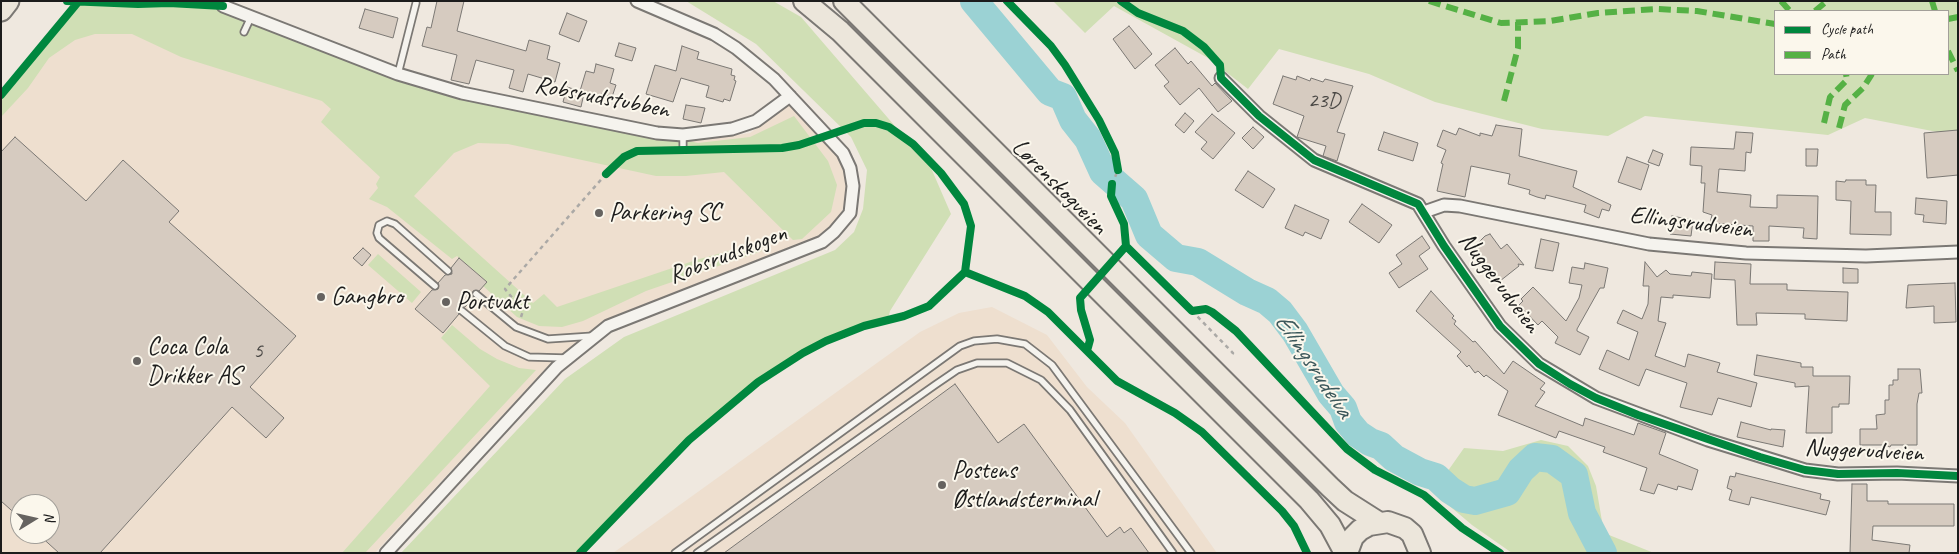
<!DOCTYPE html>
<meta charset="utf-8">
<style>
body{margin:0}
#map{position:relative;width:1959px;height:554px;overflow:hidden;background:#efe8df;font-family:Caveat,sans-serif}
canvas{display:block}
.frame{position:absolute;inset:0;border:2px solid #1c1c1c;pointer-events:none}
.legend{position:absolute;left:1774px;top:10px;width:175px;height:65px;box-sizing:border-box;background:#fbf7ec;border:1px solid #a29f99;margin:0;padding:6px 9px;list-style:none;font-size:15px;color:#1c1c1c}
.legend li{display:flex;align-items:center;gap:10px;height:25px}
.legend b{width:25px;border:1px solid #a29f99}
.north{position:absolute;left:10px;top:494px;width:50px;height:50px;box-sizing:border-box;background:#fbf7ec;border:1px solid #a29f99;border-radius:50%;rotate:81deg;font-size:14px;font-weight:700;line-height:20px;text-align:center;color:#1c1c1c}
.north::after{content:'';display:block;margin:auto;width:18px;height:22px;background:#666360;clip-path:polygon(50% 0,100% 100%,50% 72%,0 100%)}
</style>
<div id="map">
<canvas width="1959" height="554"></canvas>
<div class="frame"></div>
<ul class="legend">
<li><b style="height:6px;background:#00873e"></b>Cycle path</li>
<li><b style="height:6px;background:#55b145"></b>Path</li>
</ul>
<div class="north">N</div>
</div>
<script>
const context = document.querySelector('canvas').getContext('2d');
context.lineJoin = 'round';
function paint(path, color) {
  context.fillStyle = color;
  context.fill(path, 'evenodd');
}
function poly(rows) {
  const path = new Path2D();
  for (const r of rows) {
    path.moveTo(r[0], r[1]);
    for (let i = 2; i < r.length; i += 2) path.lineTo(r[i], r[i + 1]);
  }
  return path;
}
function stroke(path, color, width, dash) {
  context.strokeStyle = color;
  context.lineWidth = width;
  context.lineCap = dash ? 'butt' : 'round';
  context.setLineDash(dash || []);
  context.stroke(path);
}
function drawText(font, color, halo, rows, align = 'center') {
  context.font = font + ' Caveat,sans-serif';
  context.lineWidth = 4;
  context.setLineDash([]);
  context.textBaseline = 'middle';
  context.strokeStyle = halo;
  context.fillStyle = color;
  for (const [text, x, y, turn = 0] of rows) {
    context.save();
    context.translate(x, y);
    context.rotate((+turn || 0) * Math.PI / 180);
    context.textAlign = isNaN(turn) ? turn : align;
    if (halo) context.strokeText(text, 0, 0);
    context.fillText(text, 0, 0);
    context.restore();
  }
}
const built = poly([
 [81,7,268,29,463,88,671,135,704,140,750,133,793,101,838,153,849,186,841,215,823,233,803,247,732,271,605,322,549,365,375,553,1,553,1,98],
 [20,504,50,504,50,534,20,534],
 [992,307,1047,335,1087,387,1125,423,1217,553,613,553,920,332,959,313]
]);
const green = poly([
 [686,1,773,1,801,17,931,168,951,214,890,311,888,319,849,331,803,353,723,411,580,553,401,553,565,379,624,337,835,250,854,232,863,209,867,170,851,137,756,44],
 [1053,1,1958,1,1958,136,1865,118,1828,135,1645,116,1608,136,1542,129,1435,102,1369,74,1279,49,1248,89,1208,58,1114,6,1085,33],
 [1775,11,1948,11,1948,74,1775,74],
 [166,3,223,6,265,24,465,91,698,143,750,137,794,116,828,161,837,185,831,212,802,239,793,240,724,172,686,176,656,176,508,144,478,143,454,153,414,196,533,303,544,294,557,307,696,260,754,244,762,251,646,291,583,321,562,327,539,326,517,317,481,284,484,279,457,256,452,259,387,207,369,199,378,188,376,184,380,177,321,122,331,109,322,101,181,57,132,34,95,34,75,40,49,58,28,88,1,117,1,91,80,5],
 [378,254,421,292,412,303,368,265],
 [452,325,480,349,497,359,519,368,536,370,365,553,342,553,490,386,441,338],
 [1541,440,1568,446,1588,466,1596,486,1604,533,1654,553,1512,553,1472,525,1433,492,1464,448,1503,451]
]);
const stream = poly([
 [1603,553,1603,552]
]);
const river = poly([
 [974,1,1050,92,1063,97,1073,120,1088,139,1103,172,1134,199,1149,235,1176,258,1198,262,1247,292,1267,301,1280,312,1295,332,1331,394,1343,408,1348,422,1358,434,1370,442,1381,446,1394,458,1420,472,1436,477,1450,490,1464,499,1475,501,1507,492,1521,470,1535,457,1552,459,1574,475,1582,513,1603,553]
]);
const building = poly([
 [437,1,464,1,457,31,526,51,529,40,550,46,547,59,560,63,555,82,528,74,523,92,509,88,514,70,476,60,469,84,451,80,457,55,422,46,427,27,431,28,437,1],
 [365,9,398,18,393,38,359,28,365,9],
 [567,13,587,21,579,42,559,34,567,13],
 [1129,26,1152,54,1135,69,1113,39,1129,26],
 [619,43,636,48,632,61,615,56,619,43],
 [682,46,699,52,697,59,732,69,731,75,735,76,734,80,736,81,730,101,724,99,723,102,706,97,709,86,681,78,673,102,646,94,655,65,676,71,682,46],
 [1175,48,1188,64,1191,61,1212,86,1215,83,1232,101,1218,112,1199,88,1180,105,1164,86,1169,82,1155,65,1175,48],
 [596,64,614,69,610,83,616,85,612,97,601,94,600,97,584,93,581,107,563,102,567,87,580,91,586,71,594,73,596,64],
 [1283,76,1296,80,1297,76,1310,81,1311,78,1323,82,1325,79,1353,86,1337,132,1345,134,1337,161,1323,156,1326,146,1297,137,1304,116,1273,104,1283,76],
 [686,105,705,108,701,123,683,119,686,105],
 [1185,113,1194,121,1184,133,1175,125,1185,113],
 [1212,114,1235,133,1213,159,1201,149,1207,142,1195,132,1212,114],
 [1496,125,1522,129,1519,156,1577,171,1573,187,1611,205,1609,211,1602,209,1599,218,1584,212,1586,205,1546,195,1545,199,1537,197,1529,194,1530,190,1508,184,1510,174,1471,166,1465,197,1437,191,1443,164,1441,163,1446,150,1437,146,1443,130,1456,135,1459,128,1480,136,1480,133,1492,136,1496,125],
 [1253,127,1264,137,1253,149,1242,138,1253,127],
 [1958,130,1958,175,1927,178,1924,133,1958,130],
 [1384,132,1418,143,1413,161,1378,150,1384,132],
 [1736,132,1753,133,1751,153,1746,152,1745,171,1719,169,1717,192,1751,195,1750,207,1777,208,1777,195,1818,196,1817,239,1803,238,1804,228,1769,226,1769,241,1753,241,1753,226,1710,223,1712,215,1703,212,1705,183,1701,183,1702,166,1690,165,1691,147,1734,149,1736,132],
 [15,137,86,201,123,160,179,211,169,222,296,336,250,387,284,418,266,438,232,407,100,553,59,553,38,534,50,534,50,504,20,504,20,518,1,501,1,152,15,137],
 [1806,149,1818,149,1817,166,1806,166,1806,149],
 [1653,150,1663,154,1659,166,1648,162,1653,150],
 [1627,157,1649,165,1641,190,1618,182,1627,157],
 [1248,171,1275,189,1263,208,1235,190,1248,171],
 [1846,180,1866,180,1866,185,1876,185,1875,212,1891,212,1891,235,1850,234,1851,201,1836,200,1836,181,1845,182,1846,180],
 [1916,198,1947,201,1946,224,1923,222,1924,215,1915,214,1916,198],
 [1362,204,1392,225,1379,243,1349,222,1362,204],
 [1295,205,1329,220,1321,239,1305,232,1303,236,1285,228,1295,205],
 [1672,216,1693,220,1691,236,1670,234,1672,216],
 [1490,234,1501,249,1507,244,1524,265,1518,264,1519,266,1500,281,1472,249,1485,236,1490,234],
 [1422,236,1430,248,1419,256,1428,269,1399,288,1389,273,1402,264,1396,255,1422,236],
 [1541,239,1559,243,1553,271,1535,268,1541,239],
 [363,248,371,255,362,266,353,258,363,248],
 [459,258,487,282,479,291,473,291,473,298,465,307,459,308,459,314,443,333,415,309,432,290,438,289,438,283,445,275,452,274,451,268,459,258],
 [1645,262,1657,277,1666,270,1670,274,1691,276,1692,272,1712,274,1710,298,1673,295,1673,298,1661,297,1658,321,1666,323,1655,356,1685,367,1688,354,1720,363,1717,372,1757,383,1751,407,1718,398,1712,415,1680,407,1687,383,1646,369,1639,386,1599,369,1607,350,1629,360,1638,332,1617,323,1623,310,1642,319,1648,304,1649,286,1643,286,1645,262],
 [1715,262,1751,264,1750,284,1787,284,1787,290,1848,292,1847,321,1805,319,1805,314,1756,313,1757,325,1737,325,1735,280,1714,279,1715,262],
 [1585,263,1608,268,1604,288,1600,288,1577,329,1577,331,1589,337,1580,355,1555,343,1558,337,1542,321,1538,325,1519,305,1523,301,1521,299,1533,287,1566,321,1579,298,1582,285,1569,283,1572,267,1584,269,1585,263],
 [1843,268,1858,269,1858,283,1843,283,1843,268],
 [1955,283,1956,322,1934,323,1934,306,1906,308,1908,285,1955,283],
 [1431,291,1454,316,1452,318,1456,321,1454,324,1473,342,1475,341,1504,374,1513,361,1545,383,1540,389,1545,392,1535,406,1583,426,1585,418,1634,435,1638,423,1666,433,1659,454,1698,470,1692,490,1678,486,1677,490,1658,484,1654,494,1640,490,1647,468,1603,452,1605,447,1559,431,1556,438,1498,415,1508,391,1486,375,1484,377,1478,371,1475,373,1469,365,1467,367,1457,356,1461,352,1416,311,1431,291],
 [1757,355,1801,363,1801,367,1813,367,1813,376,1850,376,1849,404,1839,404,1839,407,1832,407,1832,433,1806,433,1809,386,1795,387,1795,383,1754,375,1757,355],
 [1898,369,1920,369,1922,393,1919,393,1917,404,1917,445,1891,445,1890,447,1885,445,1860,445,1860,429,1877,429,1876,415,1885,414,1885,400,1889,400,1889,385,1893,385,1893,380,1898,380,1898,369],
 [955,384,998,443,1024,424,1107,537,1120,527,1124,533,1131,528,1149,553,724,553,955,384],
 [1741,422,1771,430,1771,429,1785,430,1783,447,1737,437,1741,422],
 [1736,473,1821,494,1820,499,1830,501,1826,515,1751,497,1749,505,1729,500,1732,490,1727,488,1730,476,1735,477,1736,473],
 [1852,484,1867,484,1867,501,1888,501,1888,504,1954,504,1954,526,1873,526,1872,540,1910,545,1909,553,1850,553,1852,484]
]);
const path = poly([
 [1112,184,1118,170],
 [1192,311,1233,353,1232,356],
 [521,317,523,311,505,289,606,174],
 [1247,476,1250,474]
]);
const service = poly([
 [244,32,251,17],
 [398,74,416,3],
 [683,149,683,135],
 [435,286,379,238,377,233,379,225,387,221,395,224,448,271],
 [476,294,516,327,548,339,593,336],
 [462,311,505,346,529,357,565,358],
 [675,553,960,346,974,341,997,339,1025,344,1052,365,1191,553],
 [697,553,935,385,957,370,977,363,1007,363,1041,380,1070,410,1173,553]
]);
const minor = poly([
 [223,6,398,74,462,93,657,133,683,135,732,129,756,121,790,96],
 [1221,78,1259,116,1314,160,1418,204,1444,246,1500,326,1539,364,1596,398,1708,440,1805,470,1838,474,1897,473,1958,476],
 [1424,212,1444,205,1460,206,1649,244,1746,253,1866,256,1958,252],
 [386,553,557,367,608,326,822,242,834,232,850,213,853,186,850,168,843,153,774,79,736,48,714,34,637,1]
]);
const trunk = poly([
 [804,1,840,31,1309,500,1330,525,1345,553],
 [844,1,1330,487,1345,501,1378,522],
 [1347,553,1353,537,1360,530,1369,525,1388,522,1405,528,1412,534,1420,553]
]);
const motorway = poly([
 [1,10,8,1]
]);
const quiet = poly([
 [1429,1,1501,23,1550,21,1598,13,1657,9,1697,11,1775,24],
 [1781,1,1790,11],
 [1932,1,1935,11],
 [1815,11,1827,1],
 [1948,19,1958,17],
 [1948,51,1958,71],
 [1504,101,1518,48,1518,22],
 [1824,123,1830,97,1847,80,1846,74],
 [1839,128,1845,105,1863,88,1872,74]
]);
const cycleway = poly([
 [67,1,138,4,169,3,223,6],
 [1007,1,1051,46,1065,65,1099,120,1115,153,1118,170],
 [1121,1,1138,13,1183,31,1204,47,1220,65,1221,78,1259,116,1314,160,1418,204,1444,246,1500,326,1539,364,1570,384,1596,398,1638,415,1760,457,1805,470,1838,474,1897,473,1958,476],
 [1,95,79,1],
 [606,174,624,157,637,151,782,148,799,145,864,123,876,123,889,127,913,144,941,173,964,204,971,226,965,272,1025,296,1048,312,1087,351],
 [1112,184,1111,196,1124,224,1126,246,1192,311,1206,309,1212,312,1236,331,1347,449,1375,470,1424,495,1462,528,1500,553],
 [1126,246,1080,298,1081,310,1090,340,1087,351,1117,381,1175,413,1202,432,1282,511,1294,526,1307,553],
 [580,553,689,440,758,382,803,353,826,341,864,326,904,316,929,306,965,272]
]);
const markers = [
 [599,213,5,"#666360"],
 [321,297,5,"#666360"],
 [446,302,5,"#666360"],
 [137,361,5,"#666360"],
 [942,485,5,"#666360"]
];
const numberNames = [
 ["23D",1324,101],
 ["5",258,351]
];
const streetNames = [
 ["Robsrudstubben",602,98,11],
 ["Lørenskogveien",1059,187,45],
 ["Ellingsrudveien",1691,223,7],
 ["Robsrudskogen",728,255,-21],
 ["Nuggerudveien",1499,283,53],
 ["Nuggerudveien",1864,451,3]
];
const poiNames = [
 ["Parkering SC",609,213],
 ["Gangbro",331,297],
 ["Portvakt",456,302],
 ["Coca Cola",147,347],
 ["Drikker AS",147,376],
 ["Postens",952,471],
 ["Østlandsterminal",952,500]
];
const waterNames = [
 ["Ellingsrudelva",1313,366,56]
];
paint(built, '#eedfcf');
paint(green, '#d0dfb5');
stroke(stream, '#9bd2d4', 4.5);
stroke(river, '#9bd2d4', 28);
paint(building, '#d6cbc0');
stroke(building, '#7b7874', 1);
stroke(service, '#7b7874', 9);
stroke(minor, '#7b7874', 15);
stroke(trunk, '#7b7874', 24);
stroke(motorway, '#7b7874', 25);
stroke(path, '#aba9a6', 2.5, [4, 4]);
stroke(service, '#f5f3ee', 5.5);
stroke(minor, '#f5f3ee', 11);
stroke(trunk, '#ece6db', 20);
stroke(motorway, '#ece6db', 21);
stroke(quiet, '#55b145', 6, [12, 6]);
stroke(cycleway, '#00873e', 8);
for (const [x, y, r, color] of markers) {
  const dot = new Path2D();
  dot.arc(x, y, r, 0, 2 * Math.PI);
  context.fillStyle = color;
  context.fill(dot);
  stroke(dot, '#fbf7ec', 2);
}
drawText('22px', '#4a4845', null, numberNames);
drawText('25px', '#1c1c1c', '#fbf7ec', streetNames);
drawText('25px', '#1c1c1c', '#fbf7ec', poiNames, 'left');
drawText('italic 26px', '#3c585b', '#fbf7ec', waterNames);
</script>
